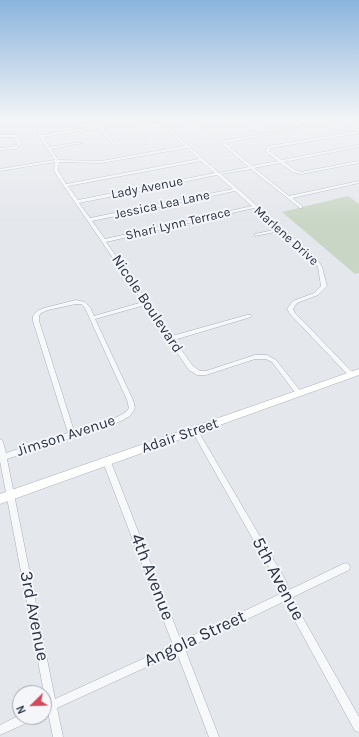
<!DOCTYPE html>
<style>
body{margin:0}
#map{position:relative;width:359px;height:737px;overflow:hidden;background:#e4e7ec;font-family:Karla,sans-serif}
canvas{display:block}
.north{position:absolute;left:12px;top:685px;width:40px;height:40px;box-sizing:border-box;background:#f4f6f9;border:1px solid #a4a8b1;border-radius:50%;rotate:247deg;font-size:11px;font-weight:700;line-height:16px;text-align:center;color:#2b3445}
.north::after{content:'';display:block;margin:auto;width:14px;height:18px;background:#d1495b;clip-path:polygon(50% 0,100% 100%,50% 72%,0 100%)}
</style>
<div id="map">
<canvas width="359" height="737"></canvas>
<div class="north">N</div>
</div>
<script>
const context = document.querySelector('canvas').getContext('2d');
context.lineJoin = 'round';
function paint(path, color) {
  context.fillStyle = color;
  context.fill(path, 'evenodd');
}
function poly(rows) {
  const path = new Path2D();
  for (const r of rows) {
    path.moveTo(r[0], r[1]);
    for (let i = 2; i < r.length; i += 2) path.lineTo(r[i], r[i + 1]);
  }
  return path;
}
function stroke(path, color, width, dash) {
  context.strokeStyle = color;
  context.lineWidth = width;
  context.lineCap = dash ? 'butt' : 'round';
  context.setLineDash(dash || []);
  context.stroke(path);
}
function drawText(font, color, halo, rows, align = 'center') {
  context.font = font + ' Karla,sans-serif';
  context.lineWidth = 4;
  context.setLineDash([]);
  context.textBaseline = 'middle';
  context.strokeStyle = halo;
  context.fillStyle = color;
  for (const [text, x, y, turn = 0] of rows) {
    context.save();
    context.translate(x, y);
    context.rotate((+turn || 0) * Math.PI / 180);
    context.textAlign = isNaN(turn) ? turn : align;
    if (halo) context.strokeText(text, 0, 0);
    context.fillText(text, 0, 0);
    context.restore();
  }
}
const green = poly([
 [348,196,359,204,359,273,355,274,282,212]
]);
const street = poly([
 [142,119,151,119,131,123,146,138,144,139,128,123,102,127,115,144,113,145,99,128,43,137,50,147,80,142,82,143,51,149,58,160,101,161,185,146,155,119,158,119,219,173,249,167,224,146,222,141,301,127,290,119,294,119,304,126,340,119,348,119,225,143,252,166,278,161,265,151,269,146,359,131,359,133,271,148,269,151,282,160,359,145,359,147,284,162,295,170,301,172,359,161,359,163,301,174,293,172,280,163,254,168,289,196,359,181,359,183,292,198,302,206,302,208,300,208,251,169,221,174,317,259,322,267,327,286,318,295,297,303,293,309,295,313,354,374,353,376,349,376,291,315,287,309,293,301,314,293,321,286,318,267,313,261,280,231,255,236,255,234,278,229,254,208,106,242,172,336,247,315,251,315,252,316,251,317,174,340,193,366,200,371,206,371,255,355,267,355,276,360,302,393,301,395,297,395,272,362,266,359,255,359,206,375,197,375,189,370,169,341,168,340,168,338,145,305,95,319,133,400,135,408,134,410,130,416,121,421,7,459,55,699,173,645,103,462,104,460,107,459,110,460,111,462,181,641,282,593,280,587,193,433,192,431,193,429,195,428,197,429,286,581,289,590,343,564,346,563,349,564,350,567,349,570,293,597,295,604,359,717,359,732,355,731,289,610,285,601,185,649,219,737,209,737,177,653,57,708,63,737,53,737,48,712,44,714,44,704,46,703,0,461,0,439,2,440,3,442,6,453,68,433,33,321,33,316,37,311,44,308,76,300,85,302,90,307,94,316,143,302,57,176,54,170,55,162,0,171,0,169,55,160,39,136,37,130,39,130,42,135,142,119],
 [187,148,199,159,66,184,58,170,59,162,101,163,187,148],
 [201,161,215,173,78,200,68,186,201,161],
 [217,175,233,189,90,218,79,203,217,175],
 [235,191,252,206,105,239,92,221,235,191],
 [76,304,81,304,85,308,127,400,129,408,126,412,117,417,74,431,39,321,39,316,41,313,48,310,76,304],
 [189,119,192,119,203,128,200,129,189,119],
 [220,119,223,119,230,125,227,126,220,119],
 [254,119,257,119,258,120,256,121,254,119],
 [359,119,359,122,356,119,359,119],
 [0,135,16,135,22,144,15,149,0,150,0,148,13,147,18,144,14,137,0,137,0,135],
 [20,715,20,717,32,717,31,721,0,735,0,725,20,715]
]);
const secondary = poly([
 [359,369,359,375,0,504,0,494,359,369]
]);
const farStreetnames = [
 ["Lady Avenue",147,188,-11],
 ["Jessica Lea Lane",162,205,-12],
 ["Shari Lynn Terrace",178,224,-13],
 ["Marlene Drive",286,236,42]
];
const streetNames = [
 ["Nicole Boulevard",147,304,56],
 ["Jimson Avenue",66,436,-18],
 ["Adair Street",180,436,-19]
];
const nearStreetnames = [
 ["4th Avenue",152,577,69],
 ["5th Avenue",278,579,62],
 ["3rd Avenue",34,616,79],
 ["Angola Street",195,639,-25]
];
paint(green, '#c9d6c5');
stroke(street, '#a9aeb7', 1);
stroke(secondary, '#a9aeb7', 1);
paint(street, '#f7f8fa');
paint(secondary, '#fff');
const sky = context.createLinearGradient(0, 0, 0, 223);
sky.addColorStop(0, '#8bb4dd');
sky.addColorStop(0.53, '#f3f4f6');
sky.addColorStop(1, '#f3f4f600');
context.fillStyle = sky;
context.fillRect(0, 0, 359, 223);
drawText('13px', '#2b3445', '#f4f6f9', farStreetnames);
drawText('15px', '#2b3445', '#f4f6f9', streetNames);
drawText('18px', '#2b3445', '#f4f6f9', nearStreetnames);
</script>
